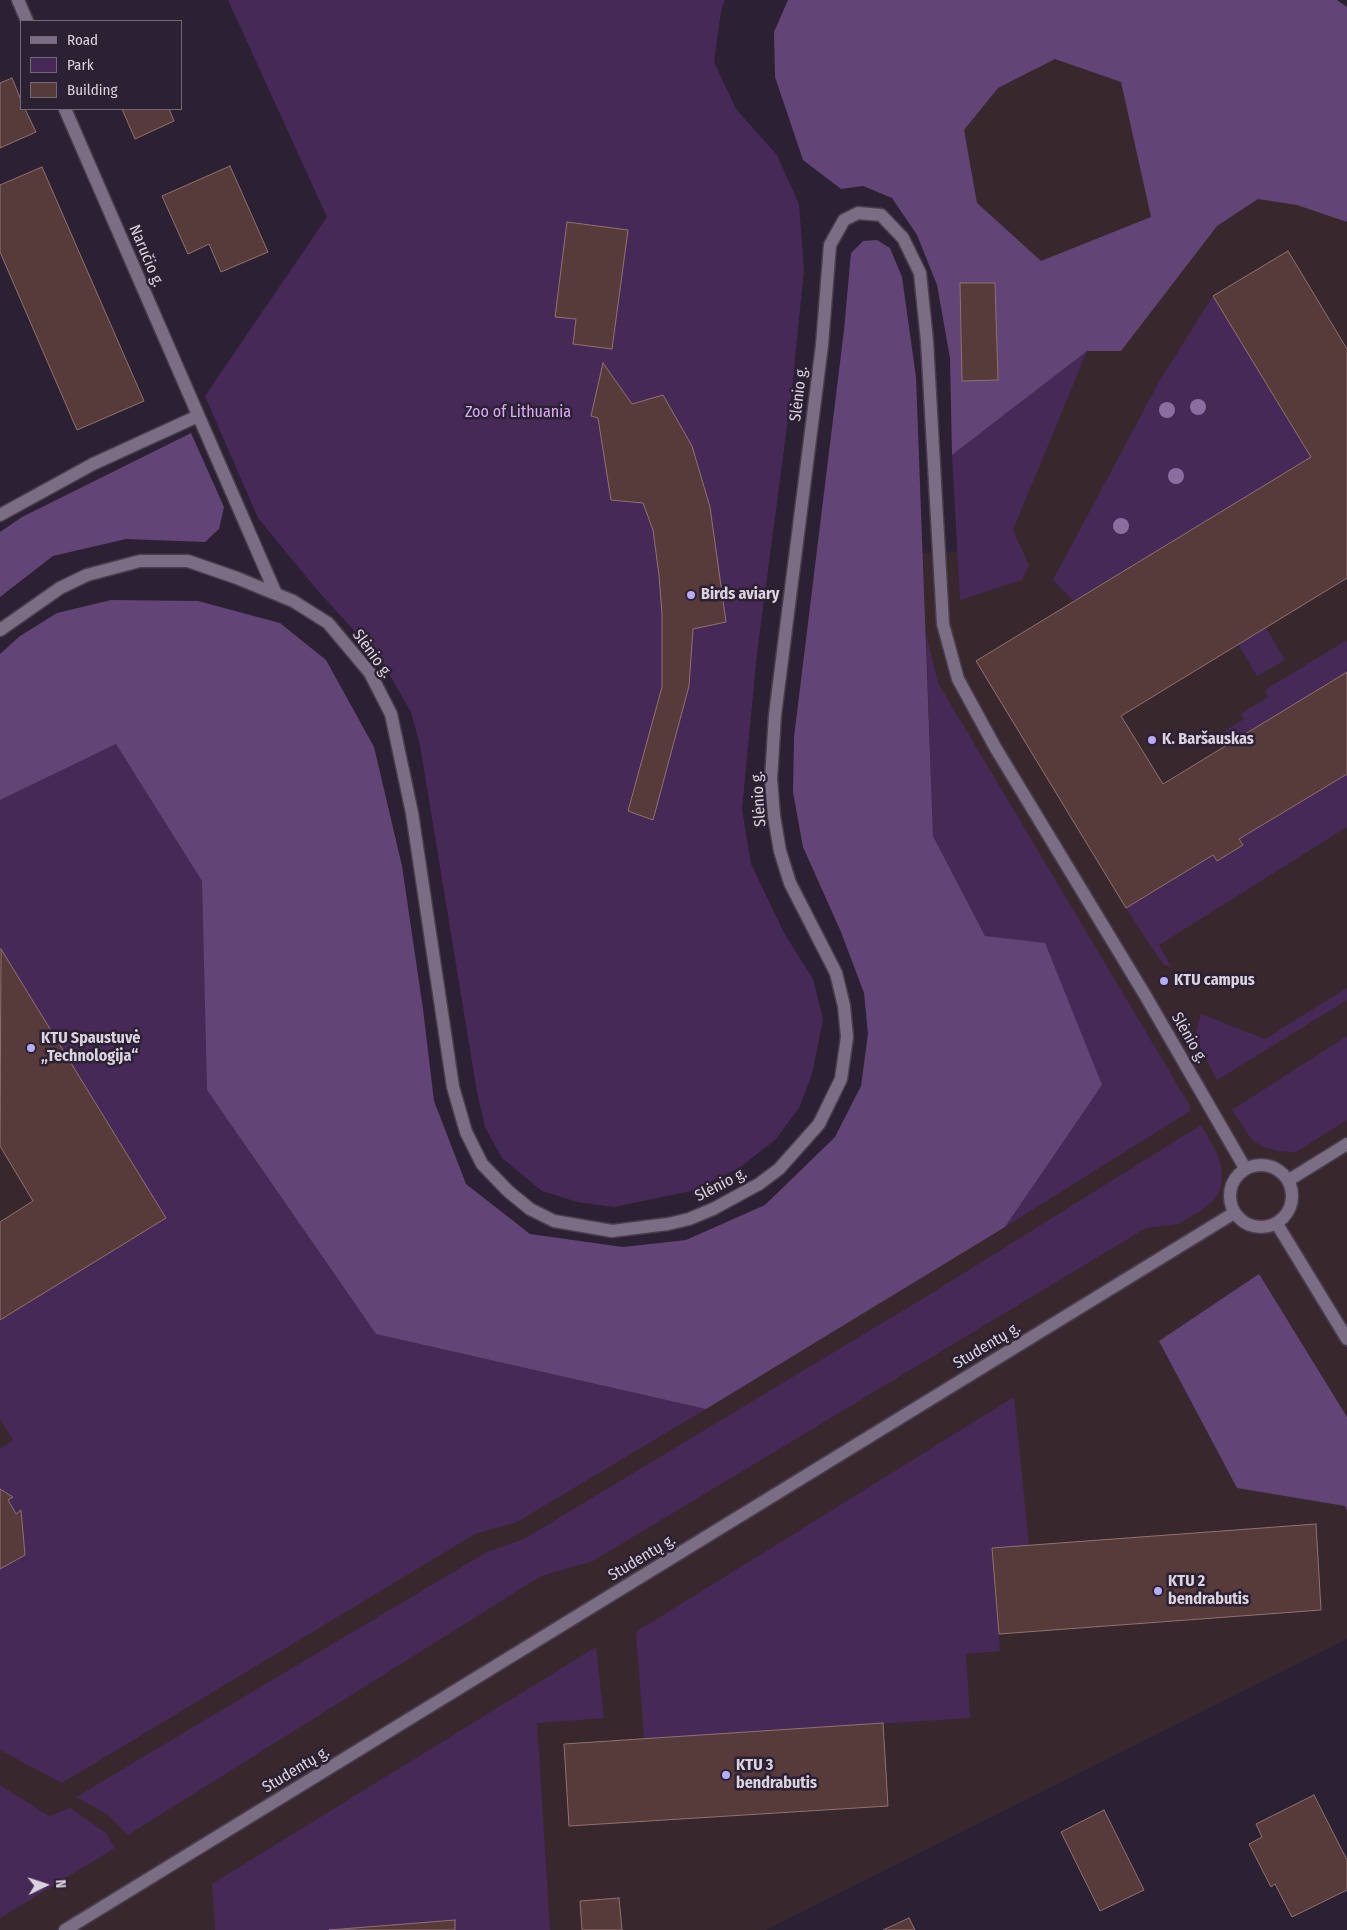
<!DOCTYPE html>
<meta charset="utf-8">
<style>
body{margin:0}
#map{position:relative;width:1347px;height:1930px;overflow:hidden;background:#2c2033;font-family:"Fira Sans Condensed",sans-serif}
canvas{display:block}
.legend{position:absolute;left:20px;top:20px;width:162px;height:90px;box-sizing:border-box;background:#2c2033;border:1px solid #726878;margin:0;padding:6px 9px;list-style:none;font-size:15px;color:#dbd4e0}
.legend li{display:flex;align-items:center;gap:10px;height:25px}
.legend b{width:25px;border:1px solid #726878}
.north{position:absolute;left:20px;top:1860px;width:50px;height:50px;-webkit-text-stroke:4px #2c2033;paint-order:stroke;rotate:86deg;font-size:14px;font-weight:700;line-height:20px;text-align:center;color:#dbd4e0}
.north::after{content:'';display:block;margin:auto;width:18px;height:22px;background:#dbd4e0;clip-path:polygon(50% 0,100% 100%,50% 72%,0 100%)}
</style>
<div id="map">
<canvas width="1347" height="1930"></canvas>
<ul class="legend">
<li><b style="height:6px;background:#7b6d84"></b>Road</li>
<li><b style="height:14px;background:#472958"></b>Park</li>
<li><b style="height:14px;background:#563b3a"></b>Building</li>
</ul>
<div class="north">N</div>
</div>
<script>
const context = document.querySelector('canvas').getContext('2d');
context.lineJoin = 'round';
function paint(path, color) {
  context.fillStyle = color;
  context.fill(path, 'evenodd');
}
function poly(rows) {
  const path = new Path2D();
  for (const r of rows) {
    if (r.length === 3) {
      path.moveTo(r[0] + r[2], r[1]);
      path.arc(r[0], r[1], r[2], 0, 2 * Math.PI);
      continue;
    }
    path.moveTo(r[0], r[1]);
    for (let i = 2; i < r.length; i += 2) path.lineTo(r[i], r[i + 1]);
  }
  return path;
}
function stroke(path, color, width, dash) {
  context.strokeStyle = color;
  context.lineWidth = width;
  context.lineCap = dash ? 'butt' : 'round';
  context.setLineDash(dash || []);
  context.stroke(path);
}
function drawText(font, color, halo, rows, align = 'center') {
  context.font = font + ' "Fira Sans Condensed",sans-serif';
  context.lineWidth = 5;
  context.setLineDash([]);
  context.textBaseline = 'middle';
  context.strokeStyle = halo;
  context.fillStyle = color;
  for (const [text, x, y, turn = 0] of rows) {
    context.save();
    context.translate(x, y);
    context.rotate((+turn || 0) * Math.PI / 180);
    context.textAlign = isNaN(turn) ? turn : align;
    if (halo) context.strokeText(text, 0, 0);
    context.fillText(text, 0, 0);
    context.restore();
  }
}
const education = poly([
 [1007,25,1347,142,1347,1639,766,1930,0,1930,0,785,134,720,388,1314,979,1212,912,841,915,553,971,551,1038,347,919,145]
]);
const green = poly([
 [228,0,725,0,721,11,714,62,736,109,777,155,799,204,804,270,792,389,757,653,742,809,751,864,784,933,813,979,823,1019,812,1074,799,1108,775,1140,739,1168,691,1191,614,1207,577,1202,542,1191,502,1158,485,1127,477,1092,420,745,411,712,381,660,318,591,258,518,205,396,327,217],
 [1213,296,1311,457,1074,601,1053,580,1160,380],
 [1087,351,1013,530,1029,565,1022,580,960,600,952,455],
 [1266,628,1285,660,1257,676,1238,644],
 [926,634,938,683,1190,1106,1190,1111,1005,1227,1102,1085,985,936,933,836],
 [1347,640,1347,672,1222,748,1215,737,1244,719,1241,714,1268,697,1265,690],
 [116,744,202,880,207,1090,376,1334,706,1409,517,1522,475,1534,62,1783,0,1750,0,1569,25,1554,21,1511,16,1514,8,1500,13,1497,0,1489,0,1449,13,1440,0,1419,0,1320,166,1218,1,950,0,950,0,800],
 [1347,774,1347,827,1159,945,1172,968,1163,964,1126,908,1213,855,1217,861,1243,845,1239,839],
 [1347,988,1347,1000,1217,1080,1195,1037,1201,1014,1265,1039],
 [1347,1036,1347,1120,1296,1152,1277,1151,1264,1147,1252,1140,1232,1110],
 [1201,1125,1216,1151,1221,1165,1222,1178,1220,1190,1215,1199,1202,1210,1178,1224,1146,1228,593,1561,541,1576,128,1835,107,1814,76,1797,487,1552,524,1539,932,1293],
 [1014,1397,1029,1546,992,1548,1000,1651,966,1654,970,1718,644,1739,636,1632],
 [596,1647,604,1718,537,1723,550,1930,455,1930,455,1921,329,1930,215,1930,212,1884],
 [0,1785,49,1816,70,1808,106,1833,115,1848,0,1918]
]);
const forest = poly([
 [788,0,1337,0,1347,7,1347,222,1297,205,1258,199,1217,226,1121,351,1087,351,952,455,950,358,937,285,917,235,892,198,863,186,841,189,803,160,775,77,774,32],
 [1055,59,1121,82,1151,217,1041,261,977,203,964,130,998,88],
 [995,283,998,380,962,381,960,284],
 [877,240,890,248,902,277,916,377,933,836,985,936,1045,943,1102,1085,1005,1227,706,1409,376,1334,207,1090,202,881,116,744,0,800,0,654,20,636,57,613,111,600,198,601,280,623,326,660,374,747,402,866,423,1009,434,1101,466,1184,530,1234,623,1247,686,1240,765,1205,835,1137,861,1086,868,1034,864,993,841,932,803,847,793,792,794,737,844,330,851,253,863,241],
 [191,433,224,507,219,529,205,542,126,539,53,556,0,597,0,532,22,517],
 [1259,1274,1347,1417,1347,1511,1345,1506,1237,1488,1159,1341]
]);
const building = poly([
 [12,78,21,100,21,109,25,109,36,132,0,148,0,83,12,78],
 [122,109,169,109,174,121,135,139,122,109],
 [230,166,268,252,221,272,209,244,188,254,162,196,230,166],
 [42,167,144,401,77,430,0,252,0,185,42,167],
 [567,222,628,230,612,349,573,344,576,319,555,317,567,222],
 [1288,251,1347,349,1347,578,1121,716,1163,784,1347,672,1347,774,1239,839,1243,845,1217,861,1213,855,1126,908,976,661,1311,457,1213,296,1288,251],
 [960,283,995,283,998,380,962,381,960,283],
 [603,363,632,404,663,395,692,446,710,507,726,622,693,629,689,686,653,820,628,811,662,687,662,614,659,575,653,530,643,503,611,500,598,418,591,416,603,363],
 [1,949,166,1218,0,1320,0,1222,33,1201,0,1146,1,949],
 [0,1489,13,1497,8,1500,16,1514,21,1510,25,1555,0,1569,0,1489],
 [1316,1524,1321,1610,999,1634,992,1548,1316,1524],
 [883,1723,888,1806,569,1826,564,1744,883,1723],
 [1314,1795,1347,1860,1347,1890,1292,1917,1275,1884,1271,1887,1249,1844,1262,1837,1256,1824,1314,1795],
 [1104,1810,1144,1890,1100,1911,1061,1832,1104,1810],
 [619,1898,622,1930,582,1930,580,1901,619,1898],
 [909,1918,915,1930,883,1930,909,1918],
 [455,1920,455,1930,329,1930,455,1920]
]);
const minor = poly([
 [18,0,27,21],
 [65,109,276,594],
 [0,515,93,464,198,416],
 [0,630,60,588,87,575,140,561,188,561,237,578,293,601,328,623,370,673,391,714,412,813,453,1087,466,1132,482,1164,508,1191,530,1209,554,1221,612,1231,668,1224,689,1219,713,1209,759,1184,779,1169,819,1124,841,1079,847,1037,844,1006,836,973,790,883,780,851,774,816,771,779,775,715,822,345,830,245,844,220,858,213,881,215,903,238,920,273,927,341,943,624,958,679,995,747,1145,995,1245,1168],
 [1261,1196,31],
 [1289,1180,1347,1144],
 [1277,1224,1347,1339],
 [65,1930,1234,1213]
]);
const trees = [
 [1198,407],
 [1167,410],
 [1176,476],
 [1121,526]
];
const markers = [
 [691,595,5,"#b6acf8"],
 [1152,740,5,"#b6acf8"],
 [1164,981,5,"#b6acf8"],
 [31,1048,5,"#b6acf8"],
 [1158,1591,5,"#b6acf8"],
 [726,1775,5,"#b6acf8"]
];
const streetNames = [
 ["Naručio g.",146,256,67],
 ["Slėnio g.",799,394,-83],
 ["Slėnio g.",372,654,54],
 ["Slėnio g.",759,799,-94],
 ["Slėnio g.",1189,1038,60],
 ["Slėnio g.",721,1185,-27],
 ["Studentų g.",987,1346,-31],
 ["Studentų g.",642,1558,-31],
 ["Studentų g.",296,1770,-31]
];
const parkNames = [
 ["Zoo of Lithuania",518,413]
];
const poiNames = [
 ["Birds aviary",701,595],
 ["K. Baršauskas",1162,740],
 ["KTU campus",1174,981],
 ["KTU Spaustuvė",41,1039],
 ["„Technologija“",41,1057],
 ["KTU 2",1168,1582],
 ["bendrabutis",1168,1600],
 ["KTU 3",736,1766],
 ["bendrabutis",736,1784]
];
paint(education, '#39272e');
paint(green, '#472958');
paint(forest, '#634476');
paint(building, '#563b3a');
stroke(building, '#907271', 1);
stroke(minor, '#483e4d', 15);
stroke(minor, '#7b6d84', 12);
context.fillStyle = '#8c6da0';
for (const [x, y] of trees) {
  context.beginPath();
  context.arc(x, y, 8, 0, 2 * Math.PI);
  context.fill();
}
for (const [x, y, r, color] of markers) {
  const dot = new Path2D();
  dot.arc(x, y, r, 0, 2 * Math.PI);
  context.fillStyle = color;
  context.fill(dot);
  stroke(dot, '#2c2033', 2);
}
drawText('16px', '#dbd4e0', '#2c2033', streetNames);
drawText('16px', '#dbacf9', '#2c2033', parkNames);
drawText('bold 16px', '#dbd4e0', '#2c2033', poiNames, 'left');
</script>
